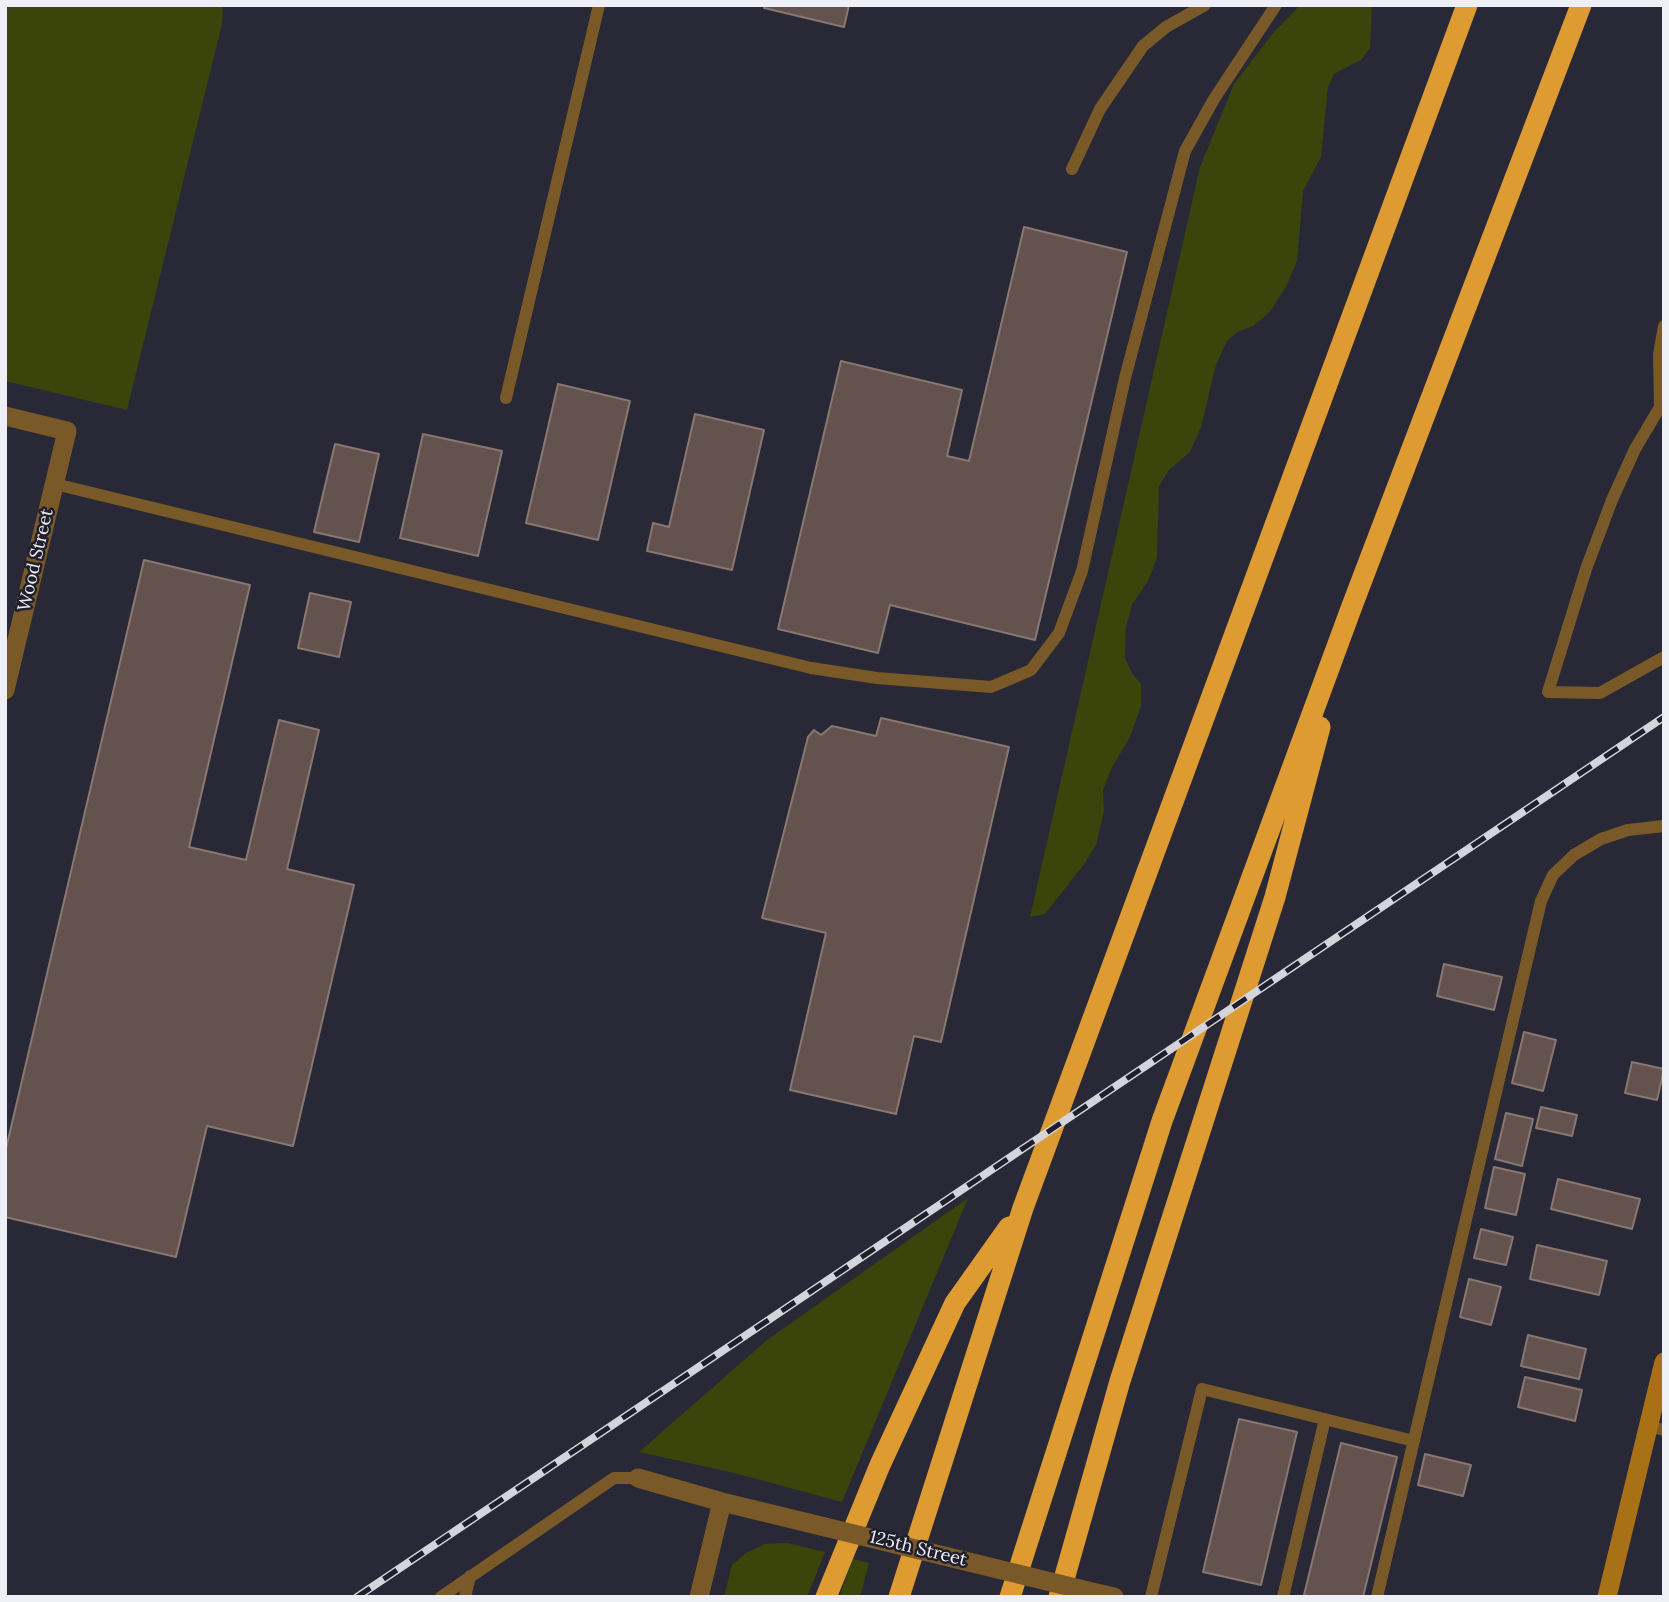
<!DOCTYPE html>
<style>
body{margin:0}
#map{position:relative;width:1669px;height:1602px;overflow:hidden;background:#292836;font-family:Lora,serif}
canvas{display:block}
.frame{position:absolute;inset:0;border:7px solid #efeff8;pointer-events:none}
</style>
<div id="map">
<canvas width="1669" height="1602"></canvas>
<div class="frame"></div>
</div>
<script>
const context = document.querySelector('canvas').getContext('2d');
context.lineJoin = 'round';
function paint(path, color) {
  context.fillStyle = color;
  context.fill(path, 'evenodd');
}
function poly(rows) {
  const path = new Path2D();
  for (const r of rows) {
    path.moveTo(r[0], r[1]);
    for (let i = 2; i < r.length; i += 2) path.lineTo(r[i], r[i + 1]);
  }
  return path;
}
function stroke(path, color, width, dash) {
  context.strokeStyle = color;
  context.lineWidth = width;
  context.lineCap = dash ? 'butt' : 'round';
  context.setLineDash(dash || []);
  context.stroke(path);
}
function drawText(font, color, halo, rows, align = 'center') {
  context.font = font + ' Lora,serif';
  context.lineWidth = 5;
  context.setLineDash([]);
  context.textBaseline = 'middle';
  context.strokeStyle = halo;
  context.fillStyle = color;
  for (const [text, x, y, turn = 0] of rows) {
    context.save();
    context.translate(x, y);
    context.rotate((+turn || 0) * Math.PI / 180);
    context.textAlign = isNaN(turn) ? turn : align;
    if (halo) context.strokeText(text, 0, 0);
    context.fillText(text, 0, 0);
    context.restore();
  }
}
const green = poly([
 [5,5,223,5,222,24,127,410,5,381],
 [1300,5,1372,5,1370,48,1361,60,1334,74,1328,87,1321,157,1303,191,1297,261,1286,287,1269,313,1253,326,1237,332,1227,341,1216,365,1201,427,1190,452,1169,470,1159,486,1157,558,1148,581,1132,605,1126,627,1125,658,1133,675,1141,684,1141,706,1130,737,1111,769,1103,791,1104,811,1096,845,1085,863,1045,914,1030,917,1200,167,1234,84,1273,33],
 [968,1198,842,1502,734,1473,639,1452,767,1340],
 [788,1543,825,1552,807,1597,724,1597,732,1565,746,1553,765,1544],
 [853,1559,869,1563,860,1597,839,1597]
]);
const building = poly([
 [765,5,849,5,844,27,764,8,765,5],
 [1024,227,1127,252,1035,640,890,605,878,653,778,629,841,361,962,390,947,456,969,461,1024,227],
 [558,384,630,401,598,540,526,523,558,384],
 [695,414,764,430,732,570,647,551,653,523,669,527,695,414],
 [423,434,502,451,478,556,400,538,423,434],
 [335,444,379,454,359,542,314,532,335,444],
 [144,560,250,585,189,847,246,860,279,720,319,730,287,869,354,885,293,1146,207,1126,176,1257,5,1217,5,1153,144,560],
 [310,593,351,602,339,657,298,648,310,593],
 [881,718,1009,747,941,1042,914,1036,896,1114,790,1090,826,933,762,918,808,737,814,730,821,735,832,726,876,736,881,718],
 [1444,964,1502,977,1494,1010,1437,996,1444,964],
 [1524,1032,1556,1040,1543,1091,1512,1083,1524,1032],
 [1632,1062,1664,1069,1657,1100,1625,1093,1632,1062],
 [1541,1107,1577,1115,1572,1136,1536,1128,1541,1107],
 [1506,1113,1533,1119,1522,1166,1495,1159,1506,1113],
 [1494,1167,1525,1174,1516,1215,1485,1208,1494,1167],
 [1558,1179,1640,1199,1632,1229,1551,1209,1558,1179],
 [1481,1229,1513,1237,1506,1265,1474,1258,1481,1229],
 [1537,1245,1607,1261,1599,1295,1530,1279,1537,1245],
 [1469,1279,1501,1287,1491,1325,1460,1317,1469,1279],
 [1528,1335,1586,1349,1579,1379,1521,1366,1528,1335],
 [1525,1377,1582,1390,1575,1421,1518,1407,1525,1377],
 [1239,1419,1297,1432,1261,1585,1203,1572,1239,1419],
 [1341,1443,1397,1457,1363,1597,1311,1597,1304,1595,1341,1443],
 [1425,1454,1471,1465,1463,1496,1418,1485,1425,1454]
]);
const service = poly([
 [1072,169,1100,109,1143,46,1166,27,1205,5],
 [1664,326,1659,354,1660,407,1664,410],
 [506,398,599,5],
 [1660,407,1635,449,1612,500,1586,569,1548,692,1600,693,1664,657],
 [55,484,811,668,877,678,991,687,1031,670,1059,633,1082,571,1125,378,1185,151,1214,99,1276,5],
 [1648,1426,1664,1430],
 [441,1597,614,1478,638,1478],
 [465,1597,470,1576],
 [1151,1597,1202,1389,1414,1441],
 [1283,1597,1325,1419],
 [1377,1597,1541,901,1553,875,1574,855,1601,839,1628,830,1664,826]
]);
const minor = poly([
 [5,416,67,431,5,690],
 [638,1478,722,1502,825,1527],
 [1088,1591,1114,1597],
 [699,1597,722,1502]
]);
const secondary = poly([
 [1607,1597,1664,1362]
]);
const motorway = poly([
 [826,1597,880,1465,955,1303,1009,1227],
 [899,1597,1023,1208,1467,5],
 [1010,1597,1162,1121,1352,606,1581,5],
 [1059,1597,1120,1381,1275,897,1320,727]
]);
const rail = poly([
 [357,1597,1664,717]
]);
const minorBridge = poly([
 [825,1527,1088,1591]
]);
const streetNames = [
 ["Wood Street",36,560,-77],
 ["125th Street",918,1549,14]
];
paint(green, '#3a440b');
paint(building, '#63524d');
stroke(building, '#897771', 2);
stroke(service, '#7a5928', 12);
stroke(minor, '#7a5928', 19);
stroke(secondary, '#a87116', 19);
stroke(motorway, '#de9b31', 21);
stroke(rail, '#d4d4dd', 8);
stroke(rail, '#1f1e2b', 5, [16]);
stroke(minorBridge, '#7a5928', 19);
drawText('18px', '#efeff8', '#1f1e2b', streetNames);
</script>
